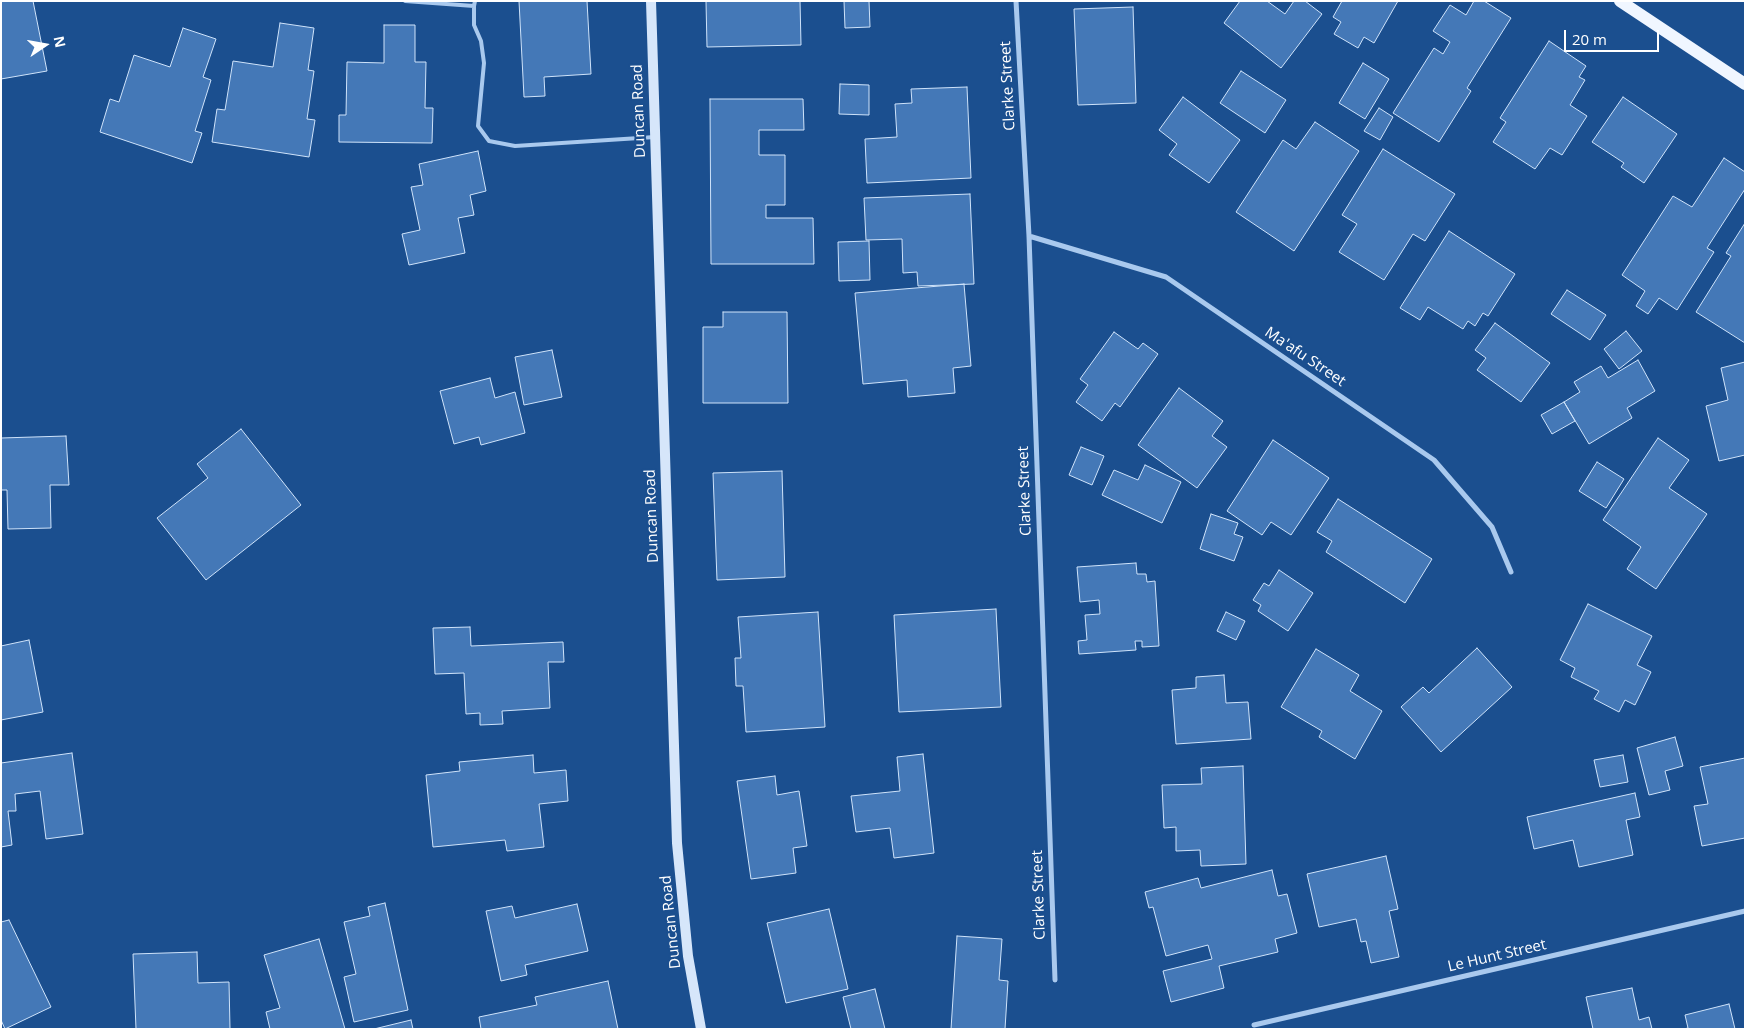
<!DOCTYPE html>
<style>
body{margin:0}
#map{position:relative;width:1746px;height:1030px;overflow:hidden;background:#1b4f8f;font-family:"Open Sans",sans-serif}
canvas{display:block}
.frame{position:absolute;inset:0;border:2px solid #fff;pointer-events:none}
.north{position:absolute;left:20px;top:20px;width:50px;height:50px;-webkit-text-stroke:4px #1b4f8f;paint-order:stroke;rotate:78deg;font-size:14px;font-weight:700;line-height:20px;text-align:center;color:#fff}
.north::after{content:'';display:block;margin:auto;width:18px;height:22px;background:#fff;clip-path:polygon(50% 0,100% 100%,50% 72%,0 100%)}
.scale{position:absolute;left:1564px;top:30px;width:95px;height:22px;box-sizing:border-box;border:2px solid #fff;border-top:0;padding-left:6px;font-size:15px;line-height:18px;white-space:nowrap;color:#fff;-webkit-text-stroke:4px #1b4f8f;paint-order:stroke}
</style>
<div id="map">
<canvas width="1746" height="1030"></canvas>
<div class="frame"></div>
<div class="north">N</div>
<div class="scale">20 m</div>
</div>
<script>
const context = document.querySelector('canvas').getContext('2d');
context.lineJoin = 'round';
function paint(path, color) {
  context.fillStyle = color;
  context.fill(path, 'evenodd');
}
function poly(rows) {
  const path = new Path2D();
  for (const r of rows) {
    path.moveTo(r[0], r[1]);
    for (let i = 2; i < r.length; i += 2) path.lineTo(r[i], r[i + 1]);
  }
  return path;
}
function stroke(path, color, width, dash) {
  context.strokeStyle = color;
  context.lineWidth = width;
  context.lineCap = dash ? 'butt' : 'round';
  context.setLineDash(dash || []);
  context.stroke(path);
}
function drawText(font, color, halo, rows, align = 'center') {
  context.font = font + ' "Open Sans",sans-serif';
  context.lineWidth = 4;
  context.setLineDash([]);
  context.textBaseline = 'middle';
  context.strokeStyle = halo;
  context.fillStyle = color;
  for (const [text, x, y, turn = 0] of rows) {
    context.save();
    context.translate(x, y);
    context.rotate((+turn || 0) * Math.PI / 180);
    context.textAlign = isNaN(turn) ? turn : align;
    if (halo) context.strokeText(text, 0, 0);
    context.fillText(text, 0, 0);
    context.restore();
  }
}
const building = poly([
 [1,1,33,1,47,71,1,79,1,1],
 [519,1,587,1,591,74,544,77,545,96,524,97,519,1],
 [706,1,800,1,801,45,707,47,706,1],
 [844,1,869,1,870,27,845,28,844,1],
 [1240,1,1267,1,1285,14,1294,1,1305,1,1322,14,1281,68,1224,23,1240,1],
 [1342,1,1398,1,1374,43,1364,37,1358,48,1334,34,1341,22,1333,17,1342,1],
 [1474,1,1484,1,1511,18,1467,88,1471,91,1439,142,1393,113,1434,48,1443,54,1450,42,1433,31,1450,5,1466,15,1474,1],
 [1133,7,1136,103,1078,105,1074,9,1133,7],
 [280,23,314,28,308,70,314,71,307,119,315,120,309,157,212,142,217,109,225,110,233,61,273,67,280,23],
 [384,25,415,25,415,62,426,62,425,108,433,108,432,143,339,142,339,115,346,115,347,62,384,63,384,25],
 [183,28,216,39,203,77,211,80,195,131,202,133,192,163,100,132,110,99,119,102,134,55,170,67,183,28],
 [1549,41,1586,66,1579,77,1585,80,1570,105,1587,116,1562,155,1550,148,1535,169,1493,142,1506,122,1500,118,1549,41],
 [1363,63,1389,79,1365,119,1339,103,1363,63],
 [1241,71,1286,100,1265,133,1220,103,1241,71],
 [840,84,869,85,869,115,839,114,840,84],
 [967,87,971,178,867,183,865,139,897,137,895,104,912,103,911,89,967,87],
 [1183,97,1240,140,1209,183,1169,155,1177,144,1159,130,1183,97],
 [1623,97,1677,134,1644,183,1621,167,1624,163,1592,142,1623,97],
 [710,99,803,99,804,130,759,130,759,155,785,155,785,205,766,205,766,218,813,218,814,264,711,264,710,99],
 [1379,108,1393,117,1380,140,1364,131,1379,108],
 [1315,122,1359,151,1294,251,1236,212,1283,140,1296,149,1315,122],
 [1383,149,1455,194,1425,241,1413,234,1384,280,1339,252,1357,224,1342,215,1383,149],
 [478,151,486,191,470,195,474,215,458,218,465,253,409,265,402,234,420,230,411,187,423,185,419,164,478,151],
 [1724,158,1745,172,1745,189,1707,248,1714,252,1677,310,1659,298,1648,314,1636,306,1645,291,1622,275,1673,196,1692,207,1724,158],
 [970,194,974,284,918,286,917,272,903,273,902,239,866,240,864,198,970,194],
 [1745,223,1745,343,1696,312,1731,256,1726,253,1745,223],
 [1449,231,1515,274,1488,316,1483,313,1475,326,1468,321,1463,329,1428,307,1420,320,1400,308,1449,231],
 [869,241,870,280,839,281,838,242,869,241],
 [964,284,971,366,953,368,955,393,908,397,907,380,863,384,855,293,964,284],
 [1567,290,1606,315,1590,340,1551,314,1567,290],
 [723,312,787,312,788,403,703,403,703,327,723,327,723,312],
 [1495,323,1550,363,1521,402,1477,370,1486,358,1475,350,1495,323],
 [1626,331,1642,351,1619,369,1604,349,1626,331],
 [1114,332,1138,349,1143,343,1158,354,1120,407,1115,403,1102,421,1076,402,1088,385,1080,379,1114,332],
 [552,350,562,397,524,405,515,357,552,350],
 [1638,360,1655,391,1627,408,1632,418,1589,444,1564,402,1580,392,1574,382,1601,366,1608,378,1638,360],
 [1745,362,1745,455,1719,461,1706,406,1728,400,1721,368,1745,362],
 [490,378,495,398,515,392,525,433,481,445,479,437,454,444,440,391,490,378],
 [1179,388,1223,421,1212,436,1227,447,1197,488,1138,445,1179,388],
 [1564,402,1575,421,1552,434,1541,415,1564,402],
 [241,429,301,505,206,580,157,518,208,478,197,464,241,429],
 [66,436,69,485,50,485,51,528,8,529,7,490,1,490,1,438,66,436],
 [1658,438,1689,460,1669,488,1707,514,1656,589,1627,569,1641,547,1603,520,1658,438],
 [1273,440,1329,478,1291,535,1271,522,1262,535,1227,511,1273,440],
 [1081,447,1104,456,1092,485,1069,475,1081,447],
 [1597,462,1624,479,1606,508,1579,491,1597,462],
 [1145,465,1181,482,1162,523,1102,495,1114,470,1138,480,1145,465],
 [782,471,785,577,717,580,713,473,782,471],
 [1338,499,1432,559,1405,603,1326,552,1332,541,1317,532,1338,499],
 [1211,514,1238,523,1234,534,1243,537,1234,561,1200,549,1211,514],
 [1136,563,1137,574,1146,574,1147,582,1155,581,1159,646,1142,647,1142,641,1135,641,1136,650,1079,654,1078,641,1087,640,1085,615,1100,614,1099,600,1080,602,1077,567,1136,563],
 [1279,570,1313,593,1288,631,1258,611,1261,605,1253,600,1264,583,1269,586,1279,570],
 [1588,604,1652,636,1637,665,1651,672,1635,705,1625,700,1619,712,1594,699,1599,691,1571,677,1575,668,1560,660,1588,604],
 [996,609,1001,707,899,712,894,615,996,609],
 [818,612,825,727,746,732,743,686,736,686,735,658,741,658,738,617,818,612],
 [1226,612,1245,621,1236,640,1217,631,1226,612],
 [470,627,471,646,563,642,564,662,548,662,550,708,502,711,503,724,480,725,480,713,466,714,464,673,435,674,433,628,470,627],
 [29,640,43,712,1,720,1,646,29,640],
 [1477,648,1512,687,1441,752,1401,707,1423,687,1429,693,1477,648],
 [1316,649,1359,675,1350,691,1382,711,1355,759,1319,737,1322,731,1281,707,1316,649],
 [1224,675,1226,703,1248,702,1251,739,1176,744,1172,690,1196,688,1196,677,1224,675],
 [1675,737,1683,766,1665,771,1670,790,1649,795,1637,748,1675,737],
 [72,753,83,834,46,839,40,791,15,794,16,811,8,811,12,845,1,847,1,763,72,753],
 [923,754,934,853,894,858,890,828,856,832,851,796,900,791,897,757,923,754],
 [533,755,534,773,566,770,568,801,539,804,544,847,507,851,505,840,433,847,426,775,460,771,459,762,533,755],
 [1623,755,1628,782,1600,787,1594,760,1623,755],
 [1745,758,1745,838,1702,846,1694,806,1708,804,1700,767,1745,758],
 [1243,766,1246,864,1201,866,1200,850,1176,851,1176,827,1164,828,1162,785,1202,784,1201,768,1243,766],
 [775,776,777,795,799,791,807,846,793,848,796,873,751,879,737,781,775,776],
 [1635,793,1640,817,1626,820,1633,855,1579,867,1573,840,1534,849,1527,817,1635,793],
 [1386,856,1398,909,1389,911,1399,957,1371,963,1366,941,1361,942,1356,919,1319,927,1307,874,1386,856],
 [1272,870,1278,896,1287,894,1297,933,1275,939,1278,952,1219,966,1224,988,1171,1002,1163,971,1212,959,1208,945,1166,956,1153,907,1149,908,1145,892,1198,878,1201,888,1272,870],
 [385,903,408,1010,354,1022,344,977,356,974,344,922,370,916,368,907,385,903],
 [577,904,588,951,525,965,527,975,501,981,486,911,512,906,515,918,577,904],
 [829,909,848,989,786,1003,767,923,829,909],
 [9,920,51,1007,5,1029,1,1020,1,922,9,920],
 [957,936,1002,939,999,980,1008,981,1005,1029,951,1029,957,936],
 [319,939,345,1029,270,1029,266,1012,280,1008,264,955,319,939],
 [197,952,198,983,229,982,230,1029,136,1029,133,954,197,952],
 [608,981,618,1029,481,1029,479,1017,537,1005,535,997,608,981],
 [1632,988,1639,1020,1649,1017,1652,1029,1593,1029,1586,997,1632,988],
 [875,989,885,1029,851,1029,843,997,875,989],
 [1729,1004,1735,1029,1684,1029,1688,1028,1685,1015,1729,1004],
 [411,1020,413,1029,374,1029,411,1020]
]);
const lane = poly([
 [405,1,474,6,475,1],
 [474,6,474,25,481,41,484,63,478,126,489,141,515,146,655,137]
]);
const street = poly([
 [1016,1,1029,236,1055,980],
 [1029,236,1166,277,1434,460,1492,527,1511,572],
 [1254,1025,1745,911]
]);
const secondary = poly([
 [651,1,677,843,688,956,701,1029]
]);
const primary = poly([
 [1620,1,1745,84]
]);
const streetNames = [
 ["Clarke Street",1008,86,-93],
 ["Duncan Road",639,111,-92],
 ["Ma'afu Street",1305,357,34],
 ["Clarke Street",1025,491,-92],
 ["Duncan Road",652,516,-92],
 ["Clarke Street",1039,895,-92],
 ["Duncan Road",671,922,-96],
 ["Le Hunt Street",1497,956,-13]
];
paint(building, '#4478b7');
stroke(building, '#cfe3fa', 1);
stroke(lane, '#a9c9ee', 4);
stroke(street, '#a9c9ee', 5);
stroke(secondary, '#d6e6fa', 10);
stroke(primary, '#f0f6ff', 12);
drawText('15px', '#fff', '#1b4f8f', streetNames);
</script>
